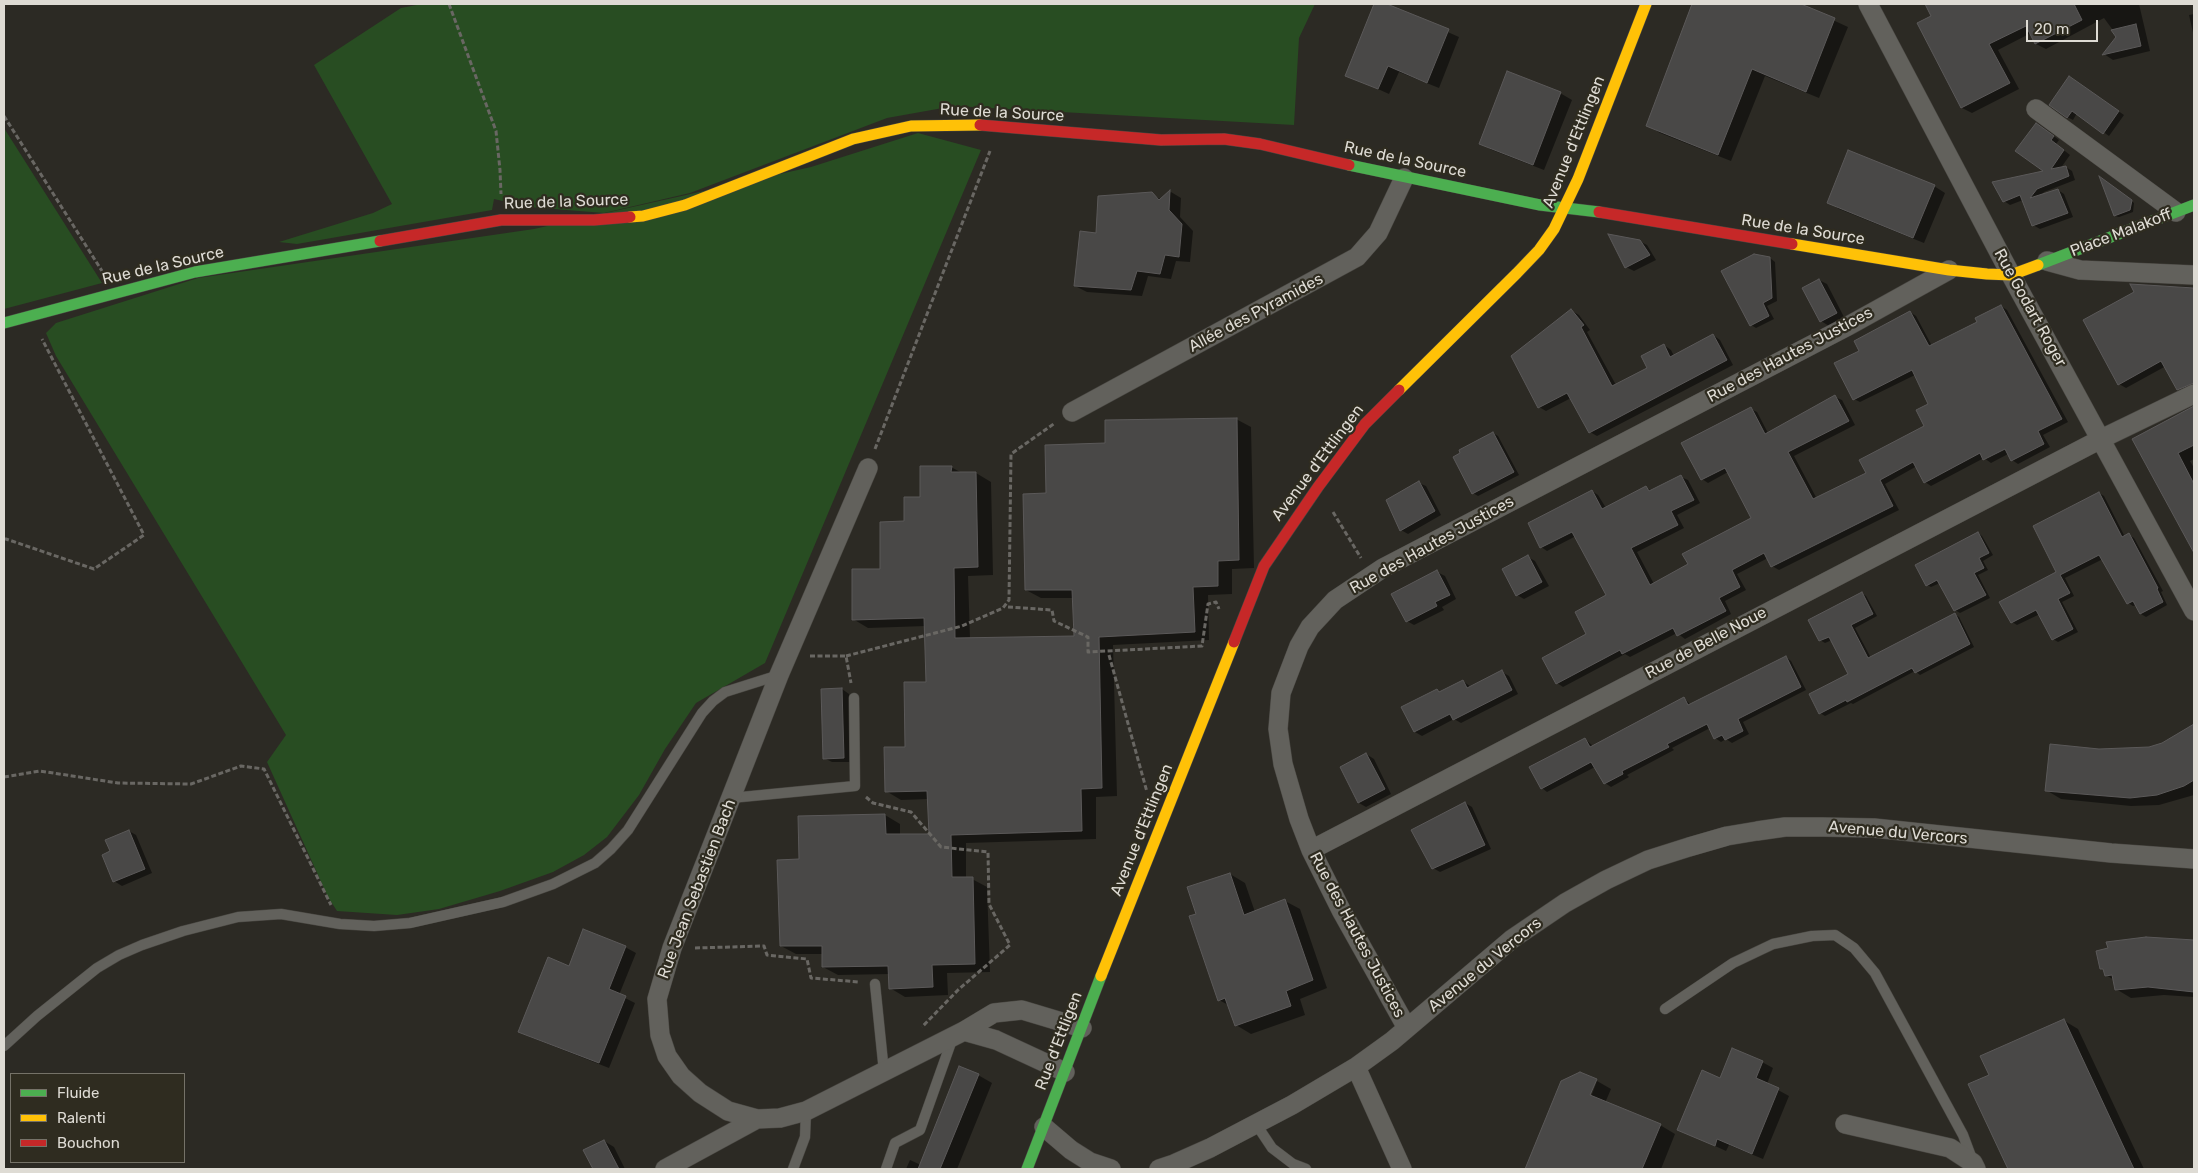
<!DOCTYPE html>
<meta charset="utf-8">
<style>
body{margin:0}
#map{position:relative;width:2198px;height:1173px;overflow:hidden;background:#2c2a24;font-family:Rubik,sans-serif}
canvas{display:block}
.frame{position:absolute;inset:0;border:5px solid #dedbd4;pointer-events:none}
.legend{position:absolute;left:10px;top:1073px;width:175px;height:90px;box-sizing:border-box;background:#2f2c20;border:1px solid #757268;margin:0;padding:6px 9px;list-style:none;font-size:15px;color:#dedbd4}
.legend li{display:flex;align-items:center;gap:10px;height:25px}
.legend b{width:25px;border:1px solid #757268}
.scale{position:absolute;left:2026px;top:20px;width:72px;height:22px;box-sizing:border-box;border:2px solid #dedbd4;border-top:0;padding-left:6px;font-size:15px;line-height:18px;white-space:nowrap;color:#dedbd4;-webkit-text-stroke:4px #2f2c20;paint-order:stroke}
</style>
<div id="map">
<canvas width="2198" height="1173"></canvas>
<div class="frame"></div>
<ul class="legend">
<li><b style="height:6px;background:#4caf50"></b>Fluide</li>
<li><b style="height:6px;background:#ffc107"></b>Ralenti</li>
<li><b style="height:6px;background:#c62828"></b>Bouchon</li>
</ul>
<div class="scale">20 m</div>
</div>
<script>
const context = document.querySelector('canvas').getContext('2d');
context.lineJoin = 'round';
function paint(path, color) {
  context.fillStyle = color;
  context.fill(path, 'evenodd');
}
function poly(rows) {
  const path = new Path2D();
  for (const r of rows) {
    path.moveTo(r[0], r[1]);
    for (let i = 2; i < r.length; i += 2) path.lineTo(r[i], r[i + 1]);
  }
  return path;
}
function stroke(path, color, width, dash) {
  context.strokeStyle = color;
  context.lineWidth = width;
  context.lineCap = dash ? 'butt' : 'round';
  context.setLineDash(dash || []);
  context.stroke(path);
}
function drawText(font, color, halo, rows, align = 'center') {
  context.font = font + ' Rubik,sans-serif';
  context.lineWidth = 4.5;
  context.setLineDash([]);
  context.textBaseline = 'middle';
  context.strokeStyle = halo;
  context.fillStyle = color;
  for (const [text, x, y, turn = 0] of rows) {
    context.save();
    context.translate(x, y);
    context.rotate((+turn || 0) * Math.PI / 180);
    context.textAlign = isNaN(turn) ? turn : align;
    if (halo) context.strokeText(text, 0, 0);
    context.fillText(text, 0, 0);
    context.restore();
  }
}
const green = poly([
 [422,4,1315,4,1299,38,1294,125,954,106,887,118,690,193,604,213,529,207,494,199,492,210,297,244,279,242,373,213,392,204,314,65,401,8],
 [4,128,102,283,4,309],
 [918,133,981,150,765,663,696,703,665,749,639,795,607,837,584,855,553,872,500,891,439,909,397,915,337,911,328,897,267,762,286,735,56,356,46,333,56,323,198,278,534,229,811,167]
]);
const shadow = poly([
 [1376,4,1384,4,1459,37,1439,88,1399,72,1389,94,1347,75],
 [1693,4,1798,4,1848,27,1819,98,1765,76,1731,161,1660,133,1648,125],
 [1930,4,2139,4,2150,51,2113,60,2104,54,2118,37,2104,18,2046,49,2036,44,2031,33,1998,50,2019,89,1972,113,1962,108,1919,23,1933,16,1927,6],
 [2194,14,2194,37,2189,15],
 [2075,81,2124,115,2109,136,2077,113,2073,120,2067,117],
 [1560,93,1572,100,1544,170,1492,150,1480,143],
 [2043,128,2059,140,2056,144,2070,155,2060,169,2066,167,2072,171,2075,180,2044,192,2041,196,2058,190,2064,194,2073,217,2040,229,2033,225,2023,200,2010,205,2004,201,2046,171],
 [2101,179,2134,203,2133,212,2119,217,2115,216],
 [1934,186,1945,193,1924,243,1839,209,1828,202],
 [1171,192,1181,198,1180,217,1193,231,1190,262,1176,261,1171,279,1148,276,1142,296,1087,292,1075,286,1097,234,1151,194,1162,200],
 [1639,241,1647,245,1656,260,1634,271,1626,267],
 [1770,258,1775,262,1777,301,1767,306,1774,319,1756,328,1751,325],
 [1819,280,1827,284,1844,317,1829,326,1821,321,1804,288],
 [2132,285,2194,287,2194,376,2180,383,2166,366,2126,388,2119,384,2135,292],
 [2001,306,2007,310,2068,422,2043,435,2050,447,2018,464,2012,460,2008,454,1991,463,1984,458,1931,486,1925,482,1917,466,1885,484,1899,510,1779,570,1772,566,1768,558,1737,574,1746,590,1725,601,1731,614,1685,639,1677,633,1630,657,1625,654,1563,687,1557,683,1588,635,1608,596,1576,536,1547,551,1541,547,1592,491,1598,495,1606,508,1646,488,1653,491,1681,477,1688,480,1700,503,1677,515,1684,528,1637,552,1654,584,1690,565,1753,519,1728,472,1708,483,1702,479,1751,409,1757,412,1768,433,1835,397,1842,400,1855,425,1794,456,1817,499,1867,473,1926,426,1930,404,1915,375,1860,402,1854,399,1860,351,1910,312,1916,316,1932,346,1978,322],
 [1572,311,1579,315,1590,330,1587,332,1616,385,1649,369,1664,345,1671,350,1674,356,1713,335,1720,340,1733,365,1597,436,1590,432,1571,398,1546,411,1539,407],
 [2194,410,2194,459,2190,461,2194,468,2194,536,2183,530,2134,439],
 [1236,419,1251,427,1254,568,1232,569,1232,594,1208,595,1209,640,1113,645,1117,796,1096,797,1096,839,966,843,966,878,972,879,987,887,990,972,947,973,948,995,905,997,890,988,890,974,838,975,823,967,823,954,796,954,781,946,801,861,885,815,900,824,900,835,931,835,929,799,901,800,886,791,906,748,927,683,926,626,868,628,853,619,906,523,921,498,951,467,962,473,976,473,991,482,993,575,968,576,970,639,1075,637,1074,598,1041,598,1026,590,1047,495,1106,444],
 [1493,433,1498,436,1519,475,1478,496,1473,493],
 [1419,483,1426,486,1441,515,1408,534,1401,530],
 [2099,493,2104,496,2125,537,2129,535,2134,538,2163,591,2161,592,2167,605,2146,617,2141,614,2136,605,2133,606,2128,603,2103,559,2065,578,2074,596,2062,602,2078,632,2058,642,2053,639,2040,614,2017,625,2012,622,2058,572],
 [1978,533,1982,536,1993,555,1983,561,1988,570,1978,575,1990,598,1960,613,1955,610,1940,583,1931,587,1927,585],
 [1528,557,1535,561,1549,586,1524,599,1517,595],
 [1437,572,1445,576,1456,599,1442,607,1444,610,1414,625,1407,621],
 [1862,593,1866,596,1877,616,1855,628,1871,658,1954,614,1959,617,1974,647,1920,675,1915,671,1853,704,1851,703,1825,716,1820,713,1849,674,1832,640,1825,643,1820,640],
 [1786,657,1791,661,1806,690,1743,722,1749,734,1732,743,1726,739,1721,742,1715,738,1710,728,1672,748,1674,750,1627,775,1629,777,1611,787,1605,783,1595,767,1547,792,1542,788,1585,739,1593,746,1684,698,1691,705],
 [1502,672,1509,676,1518,694,1461,723,1454,719,1422,736,1415,732,1403,707,1437,690,1441,693,1463,681,1471,687],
 [842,689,849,694,851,762,832,762,824,758],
 [2194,725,2194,795,2159,805,2131,806,2061,799,2046,790,2099,750,2149,748,2162,744],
 [1366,754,1374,759,1391,794,1366,807,1359,803,1341,767],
 [1465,803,1472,807,1491,849,1440,872,1433,868],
 [129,831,136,835,152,873,122,886,114,881,112,852],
 [1230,874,1245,883,1255,912,1285,901,1300,909,1327,988,1300,999,1305,1015,1251,1034,1236,1025,1230,1006,1219,1000,1198,914],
 [2146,939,2194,942,2194,997,2164,995,2131,998,2116,989,2114,980,2106,975,2105,970,2101,968],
 [625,947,636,953,619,995,635,1003,609,1068,530,1037,520,1031],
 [2063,1020,2078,1029,2144,1169,2009,1169,1970,1085,1990,1076],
 [1762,1062,1773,1068,1767,1084,1789,1096,1763,1159,1729,1145,1726,1151,1678,1129,1721,1080],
 [978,1075,992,1083,957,1169,906,1169,910,1160,921,1165],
 [1597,1081,1611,1089,1605,1103,1660,1125,1675,1134,1661,1169,1526,1169,1562,1082,1589,1102],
 [604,1141,614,1147,625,1169,594,1169,584,1151]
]);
const building = poly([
 [1374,4,1387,4,1449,29,1427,83,1388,66,1378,89,1345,76,1374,4],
 [1692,4,1801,4,1835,18,1806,92,1752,69,1718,155,1646,126,1692,4],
 [1925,4,2074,4,2082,20,2035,44,2026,26,1989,44,2010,83,1961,108,1917,23,1931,16,1925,4],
 [2136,24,2141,46,2102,55,2116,37,2111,30,2136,24],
 [1507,71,1561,92,1533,165,1479,144,1507,71],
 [2069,76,2119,111,2103,134,2072,111,2067,118,2049,105,2069,76],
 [2036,123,2054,136,2051,140,2064,150,2051,169,2066,166,2069,176,2037,189,2030,198,2058,189,2068,213,2032,226,2020,195,2003,202,1992,182,2043,171,2015,151,2036,123],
 [1848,150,1935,185,1913,238,1827,203,1848,150],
 [2099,176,2132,200,2130,210,2114,216,2099,176],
 [1170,190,1169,210,1182,224,1179,257,1165,255,1160,274,1137,271,1131,290,1074,286,1080,231,1096,233,1098,196,1152,192,1159,200,1170,190],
 [1608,234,1640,240,1650,255,1625,268,1608,234],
 [1754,254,1770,257,1772,298,1763,303,1769,316,1750,326,1721,271,1754,254],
 [1819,279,1837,313,1820,322,1802,288,1819,279],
 [2130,284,2194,288,2194,383,2177,390,2161,361,2118,385,2083,320,2134,292,2130,284],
 [2001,305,2062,419,2038,431,2044,444,2011,461,2005,449,1983,460,1980,453,1924,483,1913,462,1880,480,1893,506,1771,567,1764,553,1732,570,1740,587,1719,598,1726,611,1677,636,1673,628,1622,654,1620,650,1556,684,1542,658,1586,634,1575,612,1606,595,1572,532,1540,548,1528,523,1592,490,1602,509,1646,486,1649,491,1681,475,1694,500,1671,511,1678,525,1631,548,1650,585,1688,564,1682,554,1751,518,1725,468,1701,480,1681,443,1751,407,1765,434,1835,395,1849,421,1788,452,1813,499,1866,473,1859,460,1924,426,1916,410,1928,404,1912,370,1853,400,1834,363,1859,351,1854,341,1910,311,1929,346,1977,322,1975,318,2001,305],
 [1571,309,1584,325,1581,327,1612,386,1647,368,1641,356,1664,344,1670,357,1713,334,1727,360,1589,433,1567,393,1538,408,1511,356,1571,309],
 [2194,406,2194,445,2178,453,2194,484,2194,553,2132,439,2194,406],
 [1237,418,1239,560,1218,561,1218,586,1193,587,1195,632,1099,637,1102,788,1081,789,1082,831,951,835,952,877,973,877,975,964,932,965,933,987,889,989,888,966,822,967,822,946,780,946,777,860,799,859,798,816,885,814,886,834,929,834,927,791,885,792,884,747,905,747,904,682,926,682,924,618,852,620,852,569,880,569,880,522,904,521,904,497,920,497,920,466,952,466,951,472,976,472,978,567,954,568,955,638,1074,636,1072,590,1025,590,1023,494,1046,493,1045,445,1105,443,1105,420,1237,418],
 [1493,432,1514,472,1472,494,1453,457,1460,453,1459,450,1493,432],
 [1419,481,1435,511,1400,531,1386,500,1419,481],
 [2099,492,2122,537,2129,533,2158,588,2157,589,2163,602,2140,614,2133,601,2127,604,2099,555,2060,575,2070,593,2058,599,2073,629,2052,640,2036,610,2011,623,1999,602,2056,572,2033,526,2099,492],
 [1978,532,1989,553,1979,558,1984,568,1974,573,1986,595,1954,611,1937,580,1926,586,1915,565,1978,532],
 [1528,555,1542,582,1516,596,1502,569,1528,555],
 [1437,570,1450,595,1435,602,1437,606,1406,622,1391,594,1437,570],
 [1862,592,1873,614,1851,625,1868,658,1955,613,1970,644,1915,673,1912,668,1847,702,1846,700,1819,714,1809,694,1848,674,1829,637,1819,641,1808,620,1862,592],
 [1786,656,1801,687,1738,719,1743,731,1725,740,1722,735,1714,739,1707,724,1667,744,1669,747,1622,771,1623,774,1604,784,1591,762,1541,789,1529,767,1585,738,1590,747,1684,697,1688,705,1786,656],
 [1502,670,1512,690,1453,720,1450,714,1414,732,1401,707,1437,689,1439,692,1463,680,1467,688,1502,670],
 [842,688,844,758,823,759,821,689,842,688],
 [2194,724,2194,780,2184,786,2157,795,2130,798,2045,791,2050,744,2099,749,2149,747,2162,743,2194,724],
 [1366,753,1385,789,1358,803,1340,767,1366,753],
 [1465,802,1485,845,1432,869,1411,830,1465,802],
 [129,830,145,869,113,882,102,855,110,851,105,840,129,830],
 [1230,873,1244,915,1285,899,1313,980,1286,991,1291,1006,1235,1026,1225,998,1218,1001,1189,916,1196,914,1187,887,1230,873],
 [583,929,626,946,609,989,626,996,599,1063,518,1032,548,957,569,966,583,929],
 [2146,937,2194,940,2194,992,2148,987,2115,990,2112,975,2105,976,2103,969,2100,969,2096,951,2108,948,2106,942,2146,937],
 [2064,1019,2134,1169,2008,1169,1968,1084,1989,1075,1980,1056,2064,1019],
 [1732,1048,1763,1061,1756,1078,1779,1088,1752,1154,1717,1139,1715,1146,1677,1130,1702,1070,1720,1078,1732,1048],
 [959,1066,979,1074,940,1169,918,1169,959,1066],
 [1580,1072,1597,1079,1590,1095,1661,1124,1642,1169,1525,1169,1561,1081,1580,1072],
 [604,1140,619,1169,593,1169,583,1150,604,1140]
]);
const path = poly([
 [449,4,496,131,500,170,501,194],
 [4,116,102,271],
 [875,449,990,151],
 [1333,512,1361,558],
 [4,539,6,539,94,569,144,535,42,339],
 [1008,607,1052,610,1054,621,1088,637,1088,652,1202,646,1208,604,1216,602,1219,609],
 [1109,655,1147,792],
 [810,656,846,656,851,683],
 [846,656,962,626,1003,608,1009,600,1011,454,1055,423],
 [4,777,40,771,118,783,191,784,241,766,264,769,331,905],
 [866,797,873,803,911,812,941,847,988,852,989,904,1010,945,958,990,922,1027],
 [695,948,764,946,767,955,807,959,811,978,859,982]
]);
const lane = poly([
 [731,798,855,786,854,698],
 [875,984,884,1072],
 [1665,1009,1733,963,1773,944,1812,936,1835,935,1854,948,1875,973,1963,1135,1972,1159],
 [4,1046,37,1016,97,968,119,955,142,945,183,931,238,917,281,914,340,924,374,926,410,923,503,902,553,884,595,863,611,849,628,830,702,713,713,701,725,692,779,675],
 [1256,1124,1272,1148,1293,1164,1306,1169],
 [793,1169,805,1137,806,1111],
 [886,1169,895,1143,920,1130,953,1037]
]);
const street = poly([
 [1868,4,2011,275,2194,611],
 [2036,109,2176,212],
 [2047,261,2080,270,2194,275],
 [1072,412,1357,257,1378,233,1404,178],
 [868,468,779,675,672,948,657,999,660,1035,667,1056,681,1076,700,1093,728,1111,757,1119,780,1118,806,1111,964,1031],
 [1311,850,2101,439,2194,394],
 [1407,1028,1341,910,1311,850,1299,819,1283,764,1278,729,1281,693,1299,646,1310,627,1335,600,1383,568,1848,326,1949,270],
 [1356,1067,1402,1169],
 [1065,1072,996,1040,964,1031,994,1013,1022,1010,1082,1028],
 [1845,1124,1950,1148,1973,1163,1976,1169],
 [1044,1127,1071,1150,1090,1162,1111,1169],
 [665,1169,757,1119],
 [1159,1169,1174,1164,1210,1148,1292,1105,1356,1067,1392,1041,1512,939,1565,903,1606,880,1648,860,1689,847,1727,836,1757,831,1785,827,1823,827,1874,828,2111,853,2194,859]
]);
const fast = poly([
 [1349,165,1540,205,1599,212],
 [2038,265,2194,205],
 [4,323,195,272,380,241],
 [1027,1169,1101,976]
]);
const slow = poly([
 [630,217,643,216,685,205,853,139,911,126,980,125],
 [1792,244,1949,270,1987,274,2011,275,2038,265],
 [1399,390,1517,273,1539,250,1554,229,1578,179,1646,4],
 [1101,976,1234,642]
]);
const jam = poly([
 [980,125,1161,140,1224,139,1260,144,1349,165],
 [1599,212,1792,244],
 [380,241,501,220,594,220,630,217],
 [1234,642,1264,566,1318,487,1365,424,1399,390]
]);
const streetNames = [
 ["Rue de la Source",1002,113,3],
 ["Avenue d'Ettlingen",1574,142,-68],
 ["Rue de la Source",1405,160,12],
 ["Rue de la Source",566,202,-2],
 ["Rue de la Source",1803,230,9],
 ["Place Malakoff",2121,233,-21],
 ["Rue de la Source",163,266,-13],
 ["Rue Godart Roger",2030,308,61],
 ["Allée des Pyramides",1256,313,-28],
 ["Rue des Hautes Justices",1790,355,-28],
 ["Avenue d'Ettlingen",1318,463,-53],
 ["Rue des Hautes Justices",1432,545,-29],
 ["Rue de Belle Noue",1706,643,-28],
 ["Avenue d'Ettlingen",1142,830,-68],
 ["Avenue du Vercors",1898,833,5],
 ["Rue Jean Sebastien Bach",697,889,-69],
 ["Rue des Hautes Justices",1357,935,62],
 ["Avenue du Vercors",1485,965,-39],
 ["Rue d'Ettligen",1059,1041,-69]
];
paint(green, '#284d22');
paint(shadow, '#0007');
paint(building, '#494847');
stroke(building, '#5b5959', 1);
stroke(lane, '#484641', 11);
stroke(street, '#484641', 20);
stroke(fast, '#484641', 12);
stroke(slow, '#484641', 12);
stroke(jam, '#484641', 12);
stroke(path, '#696763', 3, [5, 2.5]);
stroke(lane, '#62615c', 10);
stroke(street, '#62615c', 19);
stroke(fast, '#4caf50', 11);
stroke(slow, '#ffc107', 11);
stroke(jam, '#c62828', 11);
drawText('16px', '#dedbd4', '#2f2c20', streetNames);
</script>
